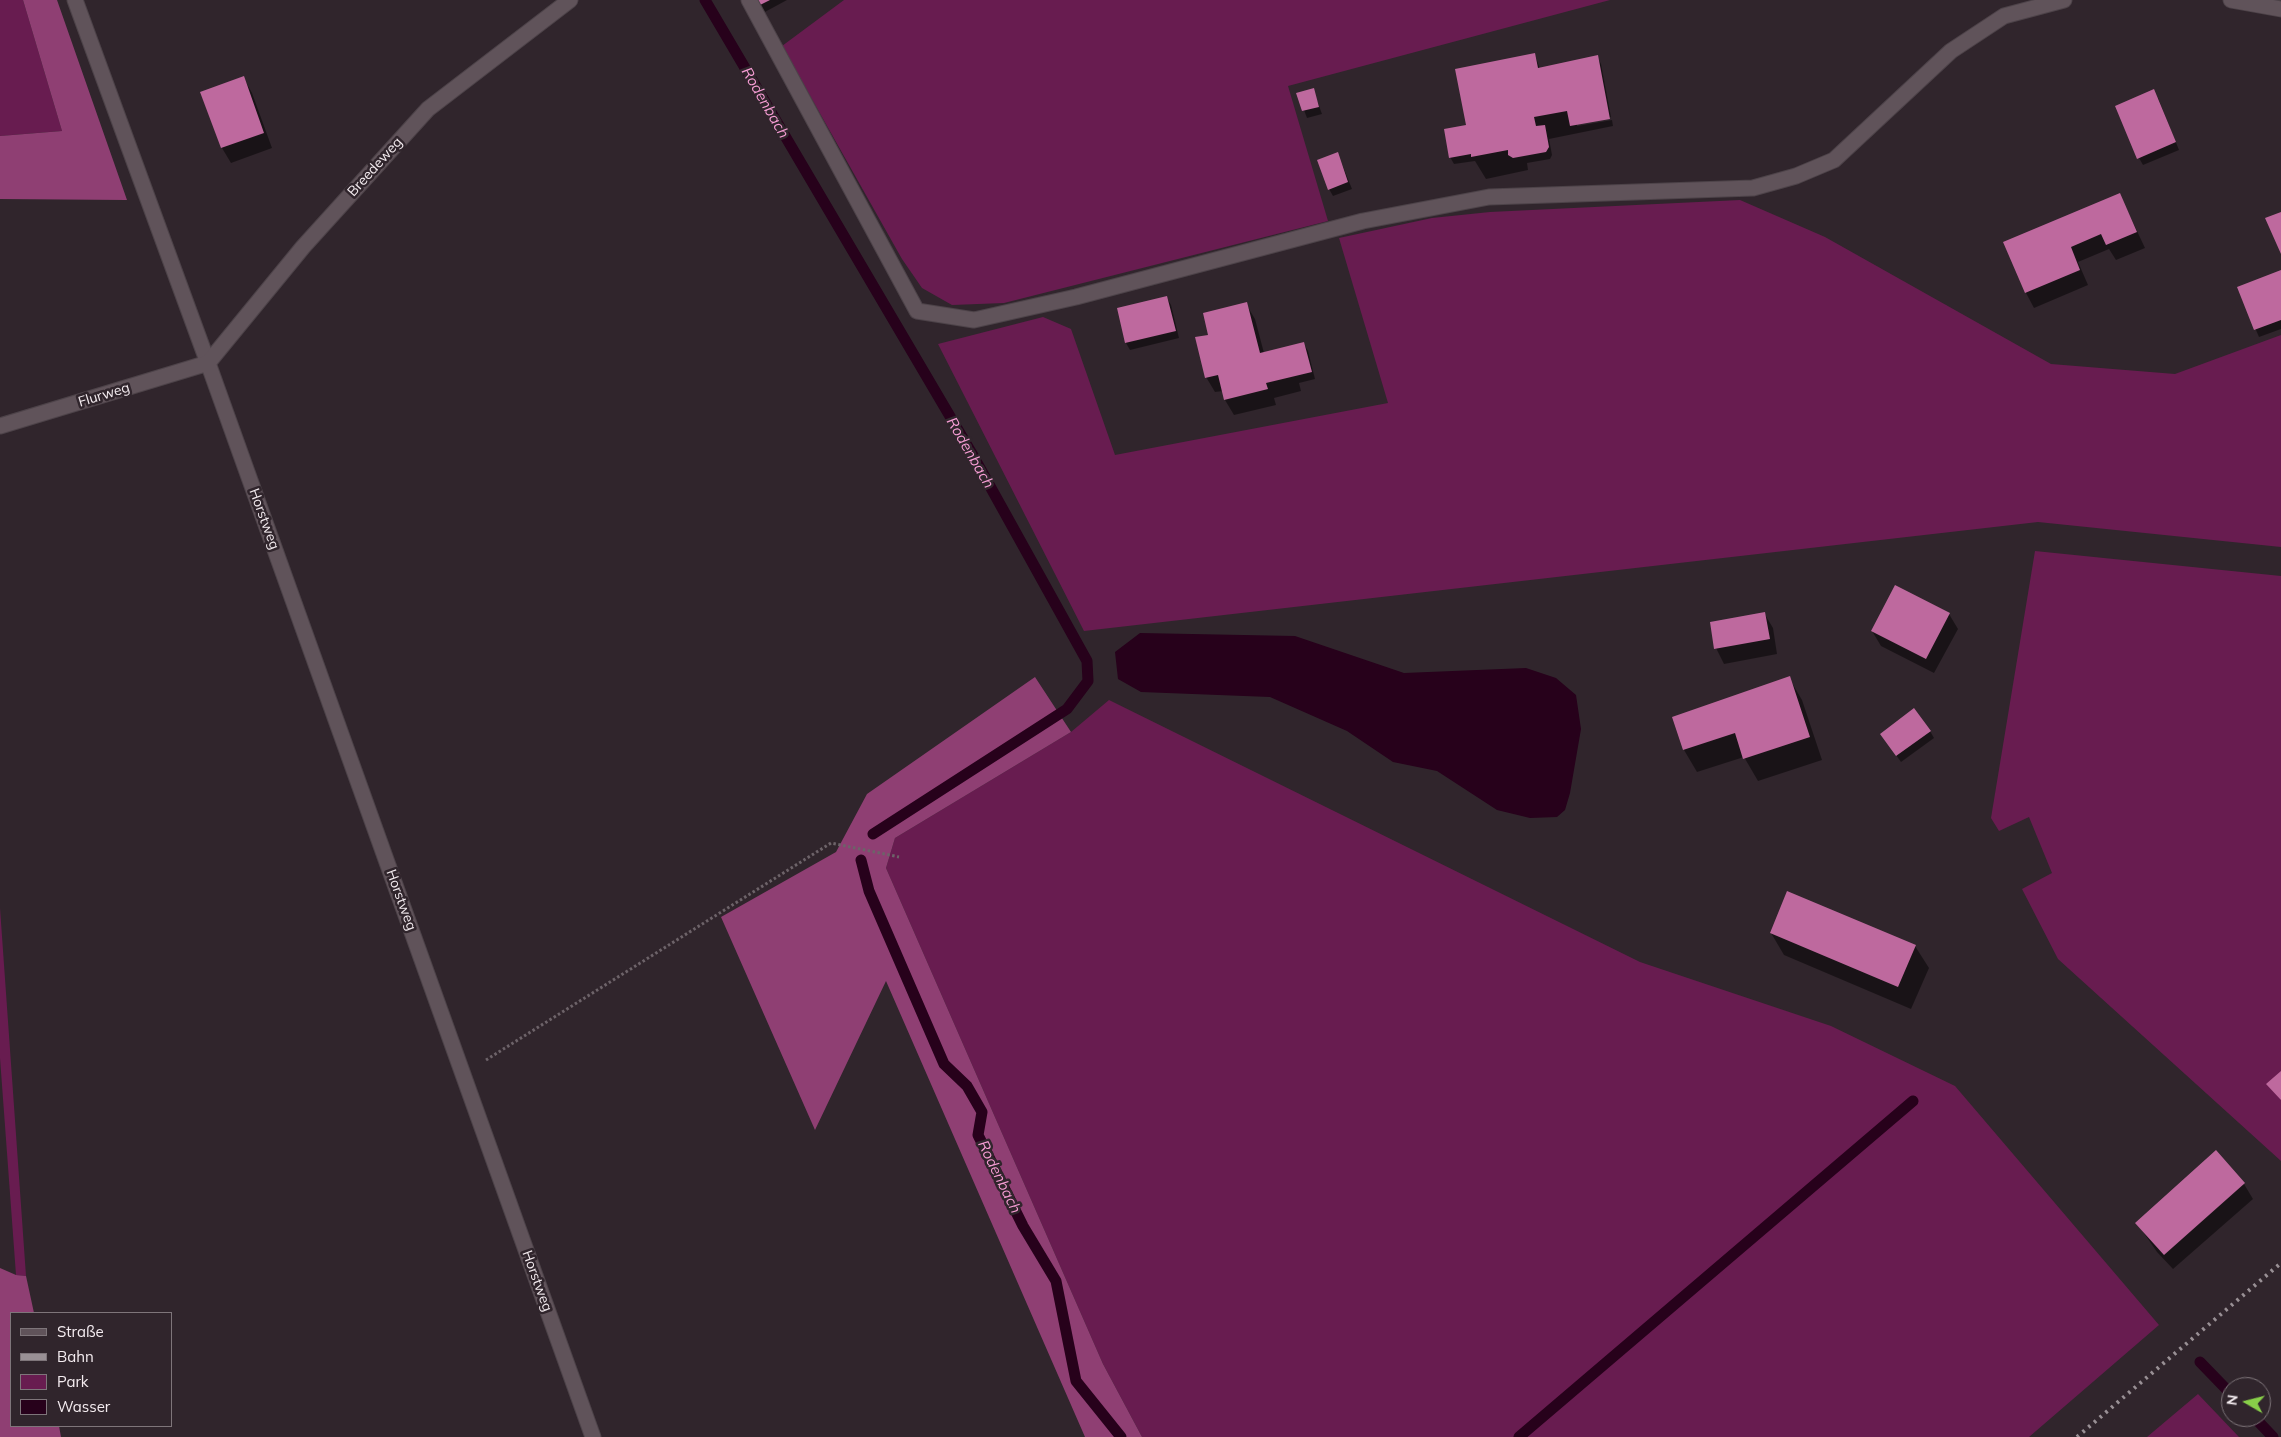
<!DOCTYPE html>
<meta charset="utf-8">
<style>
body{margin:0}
#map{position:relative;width:2281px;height:1437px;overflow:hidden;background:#30252c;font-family:Mulish,sans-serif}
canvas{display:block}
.legend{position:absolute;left:10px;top:1312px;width:162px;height:115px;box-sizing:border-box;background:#30252c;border:1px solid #7e757a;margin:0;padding:6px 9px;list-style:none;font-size:15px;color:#f4ecf0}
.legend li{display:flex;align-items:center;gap:10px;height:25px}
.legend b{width:25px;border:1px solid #7e757a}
.north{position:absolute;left:2221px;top:1377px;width:50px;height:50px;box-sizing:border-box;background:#30252c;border:1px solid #7e757a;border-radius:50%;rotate:278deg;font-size:14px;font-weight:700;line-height:20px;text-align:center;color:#f4ecf0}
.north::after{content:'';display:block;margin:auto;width:18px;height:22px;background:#88cf49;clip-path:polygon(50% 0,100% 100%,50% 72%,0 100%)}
</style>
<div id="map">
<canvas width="2281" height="1437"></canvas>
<ul class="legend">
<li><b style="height:6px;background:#60535a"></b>Straße</li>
<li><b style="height:6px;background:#999095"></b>Bahn</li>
<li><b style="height:14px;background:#681c50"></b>Park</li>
<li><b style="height:14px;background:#27011b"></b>Wasser</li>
</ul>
<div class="north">N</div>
</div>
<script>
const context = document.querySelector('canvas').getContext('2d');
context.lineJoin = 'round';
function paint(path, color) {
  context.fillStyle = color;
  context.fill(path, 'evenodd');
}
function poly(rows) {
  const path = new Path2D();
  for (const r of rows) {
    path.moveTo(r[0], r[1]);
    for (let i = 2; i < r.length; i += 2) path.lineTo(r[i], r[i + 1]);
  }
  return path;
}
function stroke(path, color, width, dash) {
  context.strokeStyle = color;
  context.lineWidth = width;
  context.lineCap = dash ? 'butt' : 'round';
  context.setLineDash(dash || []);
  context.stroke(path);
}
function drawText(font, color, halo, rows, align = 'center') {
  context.font = font + ' Mulish,sans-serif';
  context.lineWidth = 5;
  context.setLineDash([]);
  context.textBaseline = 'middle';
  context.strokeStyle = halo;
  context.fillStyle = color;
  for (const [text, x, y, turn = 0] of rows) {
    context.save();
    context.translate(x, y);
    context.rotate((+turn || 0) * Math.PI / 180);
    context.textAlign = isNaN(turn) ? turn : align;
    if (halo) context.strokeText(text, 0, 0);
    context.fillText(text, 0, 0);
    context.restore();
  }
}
const green = poly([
 [0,0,23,0,62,131,0,136],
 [844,0,1610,0,1288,86,1328,221,1004,303,952,305,922,288,902,259,782,46],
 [1740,200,1825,237,2051,364,2175,374,2281,335,2281,547,2038,522,1084,631,938,344,1043,317,1071,329,1115,455,1388,403,1339,238,1432,218,1490,212],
 [2035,551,2281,576,2281,1161,2058,959,2022,889,2052,873,2029,817,1999,831,1991,818],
 [1109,700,1640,962,1831,1026,1955,1086,2159,1325,2029,1437,1142,1437,1103,1364,886,868,895,838,1071,732],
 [0,908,26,1276,16,1275,0,1058],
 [2198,1394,2239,1437,2147,1437]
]);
const forest = poly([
 [23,0,57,0,127,200,0,199,0,136,62,131],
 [1035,677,1071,732,895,838,886,868,1103,1364,1142,1437,1085,1437,886,981,815,1130,721,917,836,852,867,794],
 [0,1268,16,1275,26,1276,34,1313,11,1313,11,1426,59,1426,61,1437,0,1437]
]);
const water = poly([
 [1140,633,1295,636,1404,673,1526,668,1556,678,1576,695,1581,729,1570,793,1565,810,1557,817,1530,818,1497,810,1437,771,1393,762,1347,731,1270,697,1141,692,1118,679,1115,652]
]);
const shadow = poly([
 [756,0,787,0,763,13],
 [1535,55,1540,69,1597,56,1601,64,1611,117,1577,124,1577,126,1612,120,1613,126,1549,139,1552,155,1550,159,1527,163,1528,170,1486,179,1475,161,1454,164,1450,157,1467,126],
 [243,77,252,93,272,148,231,163,222,148,201,93],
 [1313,90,1322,114,1307,118,1298,94],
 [2158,98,2179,150,2143,165,2139,158],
 [1338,154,1352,189,1333,196,1329,189],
 [2120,195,2145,248,2116,260,2109,249,2078,262,2088,285,2034,308,2026,293,2005,243],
 [2281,271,2281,329,2259,337,2238,288],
 [1167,298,1171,305,1179,338,1130,350,1126,343,1118,309],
 [1246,304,1255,319,1264,353,1304,344,1308,351,1315,379,1299,383,1301,391,1274,398,1276,405,1234,415,1225,400,1223,391,1215,392,1206,377,1209,336],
 [1764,613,1773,628,1777,654,1724,664,1716,648],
 [1949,614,1958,629,1934,673,1881,646,1872,631],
 [1789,678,1802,700,1822,760,1758,781,1744,757,1697,772,1684,750,1674,718],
 [1930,731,1934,738,1901,762,1886,741],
 [1771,933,1915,946,1929,968,1911,1009,1784,955],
 [2244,1184,2253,1199,2173,1269,2157,1252,2137,1223]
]);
const stream = poly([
 [705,0,971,452,1087,661,1088,681,1067,709,873,834],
 [861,860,869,891,944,1064,967,1086,982,1112,978,1135,1023,1226,1056,1281,1076,1381,1121,1437],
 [2200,1362,2231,1394],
 [2254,1417,2273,1437],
 [1519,1437,1913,1101]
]);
const building = poly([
 [755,0,770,0,758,6],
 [1535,53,1538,68,1598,55,1610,119,1570,126,1567,111,1534,117,1536,126,1545,125,1549,147,1546,152,1513,158,1508,155,1508,150,1471,157,1471,154,1449,158,1444,129,1466,125,1455,69],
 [244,76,264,133,221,148,200,92],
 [1314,88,1319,107,1302,111,1296,93],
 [2154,89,2176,142,2137,159,2115,106],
 [1338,152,1348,182,1328,190,1317,160],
 [2120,193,2137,232,2106,245,2101,234,2071,247,2080,270,2025,293,2003,242],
 [2281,212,2281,254,2265,218],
 [2281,270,2281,320,2254,330,2237,287],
 [1167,296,1176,331,1125,343,1117,308],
 [1247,302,1260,353,1304,342,1312,372,1266,383,1268,389,1224,400,1218,375,1205,378,1195,337,1208,335,1203,313],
 [1895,585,1950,613,1926,659,1871,631],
 [1765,612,1770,639,1714,649,1710,622],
 [1790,676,1810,737,1743,759,1735,733,1683,750,1672,717],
 [1914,708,1931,731,1896,756,1880,734],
 [1787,891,1916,945,1898,987,1770,933],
 [2281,1071,2281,1100,2266,1084],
 [2216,1150,2245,1183,2164,1255,2135,1223]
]);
const path = poly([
 [486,1060,831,843,899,857]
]);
const lane = poly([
 [75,0,208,363],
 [749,0,917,311,974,320,1076,297,1363,221,1489,197,1753,188,1796,176,1834,160,1951,51,2004,16,2064,0],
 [2231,0,2281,9]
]);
const street = poly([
 [208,363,593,1437],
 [208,363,303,247,428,109,570,0],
 [0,426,208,363]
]);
const rail = poly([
 [2077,1437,2281,1263]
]);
const streetNames = [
 ["Breedeweg",375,167,-48],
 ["Flurweg",104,395,-17],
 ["Horstweg",264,519,70],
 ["Horstweg",401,900,70],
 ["Horstweg",537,1281,70]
];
const waterNames = [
 ["Rodenbach",765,103,60],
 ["Rodenbach",970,453,60],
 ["Rodenbach",999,1177,64]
];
paint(green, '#681c50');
paint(forest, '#8f3f73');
paint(water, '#27011b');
paint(shadow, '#0007');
stroke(stream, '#27011b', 11);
paint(building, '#be699e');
stroke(lane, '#4d4349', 17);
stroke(street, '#4d4349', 17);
stroke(path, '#6d6369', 3, [2.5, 2.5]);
stroke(lane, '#60535a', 15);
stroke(street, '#60535a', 15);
stroke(rail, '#999095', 4, [2.5, 5]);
drawText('14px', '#f4ecf0', '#30252c', streetNames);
drawText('italic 15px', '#f69dd4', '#30252c', waterNames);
</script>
